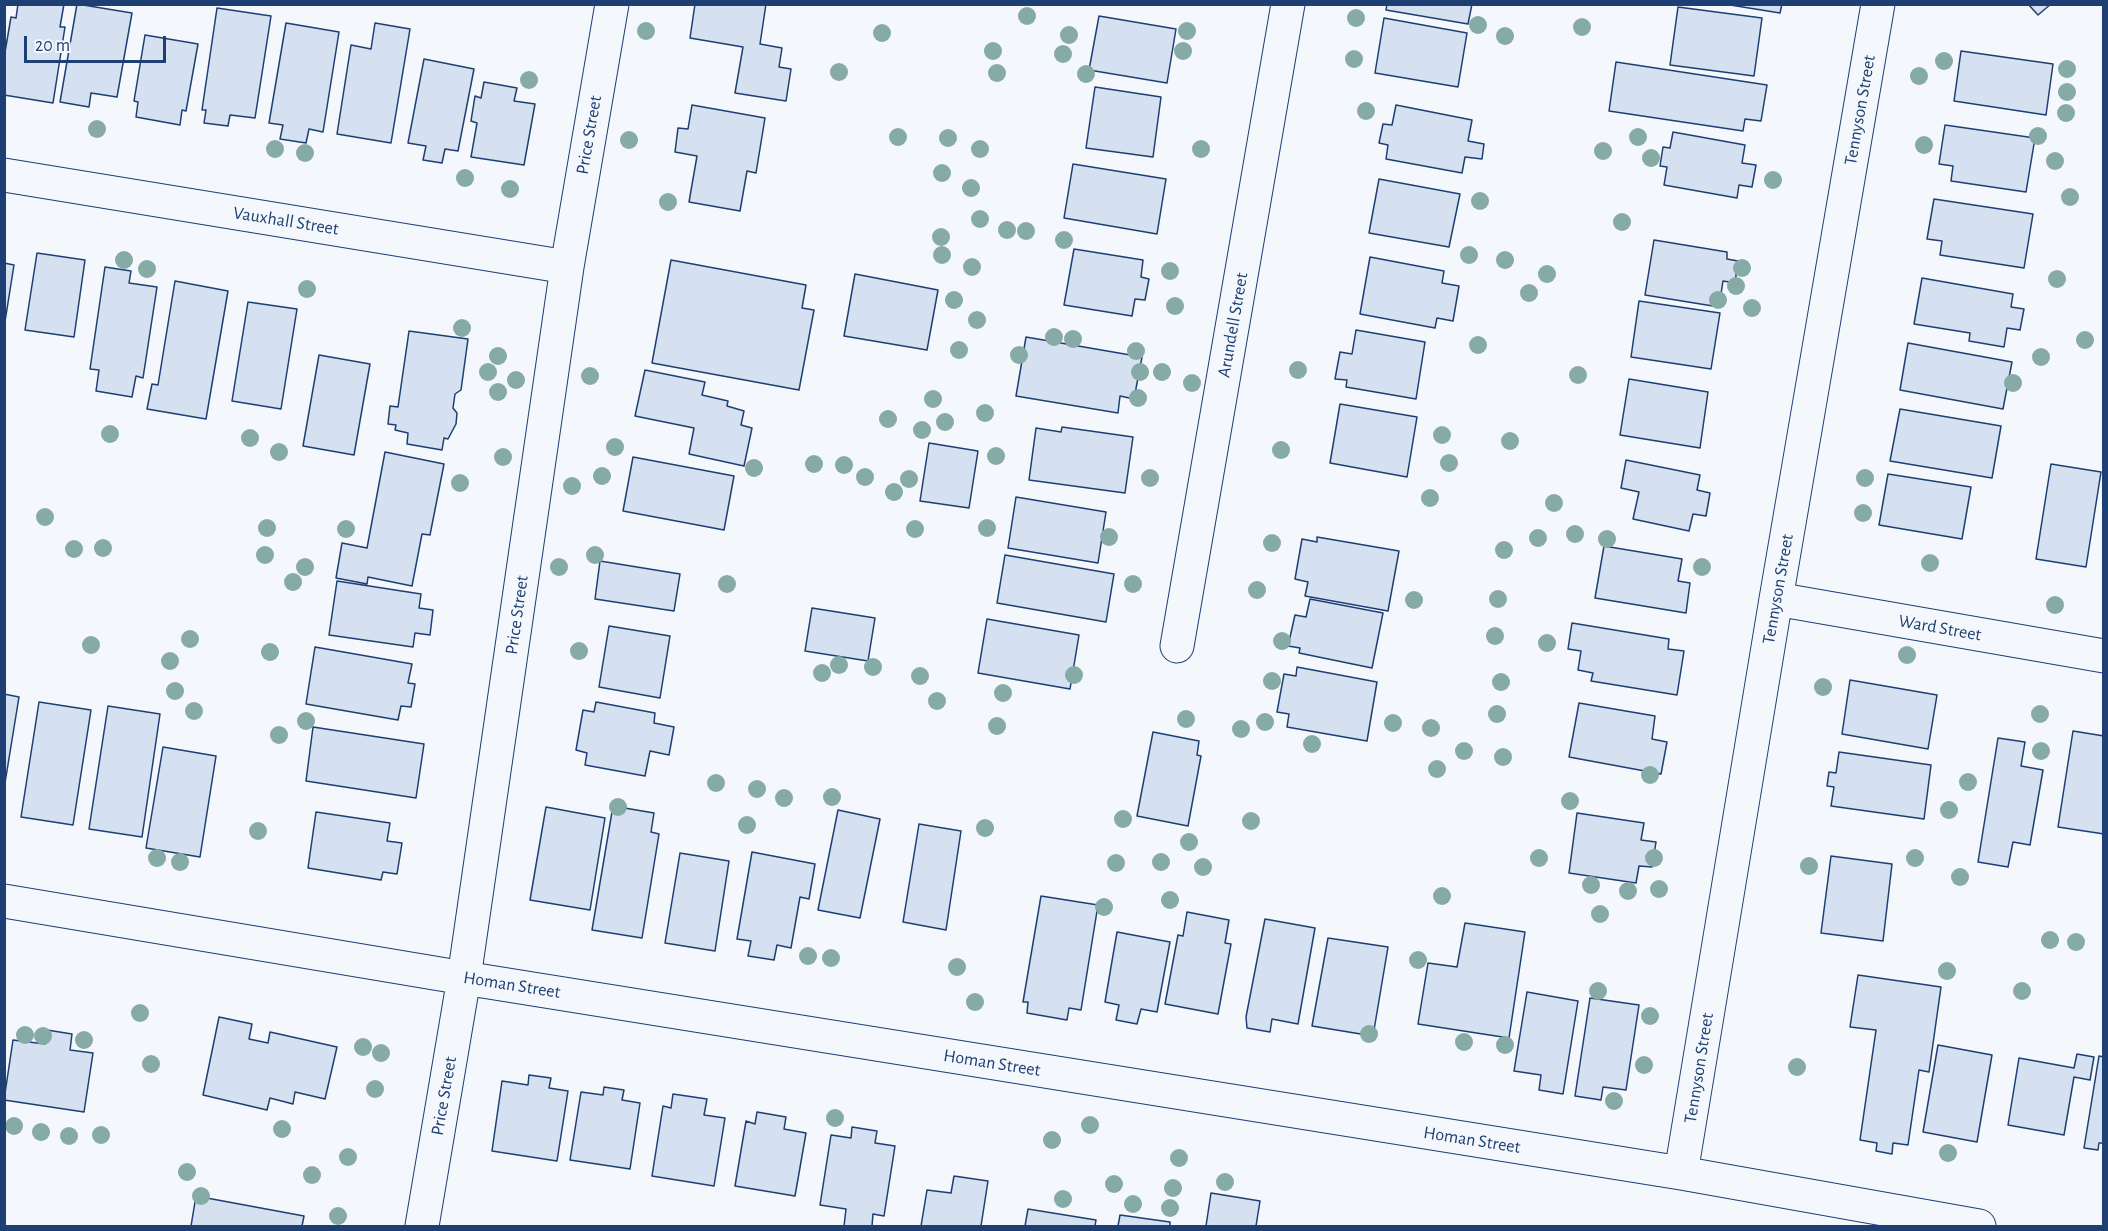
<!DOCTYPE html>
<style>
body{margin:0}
#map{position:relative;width:2108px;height:1231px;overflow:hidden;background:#f4f7fb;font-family:"Alegreya Sans",sans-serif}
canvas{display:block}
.frame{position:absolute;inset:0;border:6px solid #1d3f73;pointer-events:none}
.scale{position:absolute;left:24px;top:36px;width:142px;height:27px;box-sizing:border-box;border:3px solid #1d3f73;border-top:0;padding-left:8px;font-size:18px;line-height:21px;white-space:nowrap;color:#1d3f73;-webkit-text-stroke:4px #f4f7fb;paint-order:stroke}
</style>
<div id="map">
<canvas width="2108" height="1231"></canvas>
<div class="frame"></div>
<div class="scale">20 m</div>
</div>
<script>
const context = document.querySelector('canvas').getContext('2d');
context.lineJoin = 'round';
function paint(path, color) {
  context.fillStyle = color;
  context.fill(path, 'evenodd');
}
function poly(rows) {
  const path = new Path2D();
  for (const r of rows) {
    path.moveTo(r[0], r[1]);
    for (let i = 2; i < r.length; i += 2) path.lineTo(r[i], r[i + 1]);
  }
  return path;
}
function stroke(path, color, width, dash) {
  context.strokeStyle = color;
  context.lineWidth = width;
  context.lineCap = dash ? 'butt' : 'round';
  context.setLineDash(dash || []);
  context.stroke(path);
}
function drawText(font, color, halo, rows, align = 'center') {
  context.font = font + ' "Alegreya Sans",sans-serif';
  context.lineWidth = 4.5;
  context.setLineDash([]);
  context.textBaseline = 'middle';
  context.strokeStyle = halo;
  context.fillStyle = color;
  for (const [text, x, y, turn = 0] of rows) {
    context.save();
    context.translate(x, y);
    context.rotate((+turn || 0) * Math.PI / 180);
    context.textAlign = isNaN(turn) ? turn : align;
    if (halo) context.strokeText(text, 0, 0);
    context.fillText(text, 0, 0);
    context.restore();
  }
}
const building = poly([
 [18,4,64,4,60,27,65,27,53,103,4,95,4,58,11,17,16,18,18,4],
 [77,4,132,13,117,97,91,93,89,107,60,102,77,4],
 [695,4,766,4,760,44,782,48,779,67,791,69,786,101,735,93,743,47,690,38,695,4],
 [1387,4,1472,4,1468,24,1386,10,1387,4],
 [1724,4,1782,4,1780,13,1724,4],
 [2028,4,2051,4,2038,15,2028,4],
 [1678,7,1762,18,1754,76,1670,65,1678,7],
 [217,8,271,16,255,118,230,115,228,126,204,123,206,110,202,110,217,8],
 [1099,16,1176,29,1167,83,1089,70,1099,16],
 [1384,18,1467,33,1458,87,1375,73,1384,18],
 [286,23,339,32,323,132,309,129,306,143,280,139,283,125,269,123,286,23],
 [375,23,410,29,391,143,337,134,351,45,371,49,375,23],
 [145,35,198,44,186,111,182,110,180,125,136,117,138,102,134,101,145,35],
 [1961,51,2053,64,2046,115,1954,101,1961,51],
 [424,59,474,69,458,151,445,149,442,163,423,160,426,146,408,143,424,59],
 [1616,62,1767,85,1761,121,1745,119,1743,131,1609,111,1616,62],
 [484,82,517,88,514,101,535,104,524,165,471,157,477,123,471,121,475,96,481,98,484,82],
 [1095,87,1161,97,1153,157,1086,148,1095,87],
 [692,105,765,118,756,173,747,171,740,211,689,202,697,156,675,152,678,128,688,129,692,105],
 [1396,105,1472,120,1468,141,1484,144,1482,159,1465,157,1462,173,1386,159,1388,145,1379,143,1383,124,1392,125,1396,105],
 [1945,125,2035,138,2026,192,1951,181,1953,166,1939,164,1945,125],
 [1673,132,1745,145,1742,163,1756,165,1752,187,1739,185,1737,198,1664,185,1667,167,1660,166,1663,147,1670,148,1673,132],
 [1073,164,1166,179,1157,234,1064,218,1073,164],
 [1379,179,1460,194,1449,247,1369,233,1379,179],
 [1934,199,2033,214,2024,268,1940,255,1942,241,1927,239,1934,199],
 [1654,240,1727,252,1727,259,1738,261,1735,283,1723,281,1719,307,1645,295,1654,240],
 [1074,249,1143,260,1141,277,1149,279,1145,300,1135,299,1132,316,1064,305,1074,249],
 [37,253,85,260,74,337,25,330,37,253],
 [1370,257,1444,271,1442,283,1459,286,1453,321,1437,318,1435,328,1360,314,1370,257],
 [671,260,806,285,802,308,814,310,799,390,652,363,671,260],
 [4,263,14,265,4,328,4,263],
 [105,267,131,271,129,283,157,287,143,378,136,376,132,397,96,391,99,370,90,369,105,267],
 [855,274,938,290,927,350,844,336,855,274],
 [1922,278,2013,294,2011,307,2024,309,2020,330,2007,328,2004,347,1969,341,1970,333,1914,324,1922,278],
 [175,281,228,291,206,419,147,409,152,384,158,385,175,281],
 [1639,301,1720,313,1711,369,1631,357,1639,301],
 [248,302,297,309,281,409,232,401,248,302],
 [1356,330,1425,342,1416,399,1346,387,1347,380,1335,379,1340,352,1352,354,1356,330],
 [409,331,468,339,461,390,455,394,453,408,457,413,456,424,448,439,444,438,442,450,407,444,408,433,395,430,396,425,388,424,390,406,398,407,409,331],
 [1026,337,1142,357,1134,399,1120,396,1118,413,1016,396,1026,337],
 [1908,343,2012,362,2003,409,1900,390,1908,343],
 [319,355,370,364,354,455,303,446,319,355],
 [645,370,705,382,702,395,728,401,727,406,744,411,741,425,752,428,744,466,689,454,694,428,635,416,645,370],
 [1629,379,1708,392,1700,448,1620,435,1629,379],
 [1340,404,1417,417,1407,477,1330,463,1340,404],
 [1900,409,2001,426,1992,478,1890,461,1900,409],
 [1062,427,1133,437,1125,493,1029,480,1036,428,1061,432,1062,427],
 [929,443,978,451,969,508,920,501,929,443],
 [385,452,444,464,430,535,422,534,412,586,368,577,367,584,336,578,342,543,367,548,385,452],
 [633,457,734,476,724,530,623,511,633,457],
 [1626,460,1700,475,1697,490,1710,493,1706,516,1693,514,1689,531,1633,519,1639,492,1621,488,1626,460],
 [2051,464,2101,472,2086,567,2036,559,2051,464],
 [1888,474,1971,487,1962,539,1879,525,1888,474],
 [1016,497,1106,512,1098,563,1008,548,1016,497],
 [1317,537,1399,551,1388,611,1305,596,1308,582,1295,579,1302,539,1317,542,1317,537],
 [1604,546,1682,559,1678,581,1690,583,1686,613,1595,598,1604,546],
 [1005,555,1114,574,1106,622,997,603,1005,555],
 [600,561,680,574,674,611,595,599,600,561],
 [337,581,421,594,419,608,433,610,430,635,415,633,413,647,329,635,337,581],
 [1310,599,1383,613,1372,668,1299,653,1300,648,1288,646,1295,615,1306,617,1310,599],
 [812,608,875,618,868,661,805,651,812,608],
 [987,619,1079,635,1070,689,978,673,987,619],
 [1572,623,1669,639,1668,649,1684,651,1677,695,1591,681,1593,673,1578,670,1581,651,1568,649,1572,623],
 [609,626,670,636,660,698,599,687,609,626],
 [315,647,412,664,408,683,415,684,411,707,401,706,398,720,306,704,315,647],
 [1297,667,1377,682,1367,741,1287,727,1289,714,1277,712,1284,674,1296,676,1297,667],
 [1850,680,1937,695,1928,749,1842,734,1850,680],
 [4,694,19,697,4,789,4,694],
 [39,702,91,710,73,825,21,817,39,702],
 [596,702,655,713,654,723,674,727,669,755,650,751,645,776,585,765,587,753,576,750,583,710,594,712,596,702],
 [1579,703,1655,716,1652,739,1667,742,1661,774,1569,757,1579,703],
 [108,706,160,714,142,837,89,829,108,706],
 [313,727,424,744,416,798,306,781,313,727],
 [2073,731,2104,736,2104,834,2058,827,2073,731],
 [1153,732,1199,741,1197,755,1201,756,1188,826,1137,816,1153,732],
 [1998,738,2025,742,2021,766,2043,770,2030,845,2013,842,2008,867,1978,862,1998,738],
 [163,747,216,756,200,857,146,848,163,747],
 [1839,752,1931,765,1924,819,1831,806,1834,787,1827,786,1829,772,1836,773,1839,752],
 [613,806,654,813,651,832,659,834,642,938,592,930,613,806],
 [546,807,605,818,590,910,530,900,546,807],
 [838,810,880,819,860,918,818,910,838,810],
 [316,812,390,823,387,841,402,843,397,874,383,872,381,880,308,868,316,812],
 [1577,813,1644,823,1641,840,1656,842,1652,867,1639,866,1636,883,1569,873,1577,813],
 [919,824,961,831,946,930,903,922,919,824],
 [752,852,815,864,809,899,800,897,791,948,777,945,774,960,748,956,751,941,737,939,752,852],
 [680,853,729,861,715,951,665,943,680,853],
 [1831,856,1892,864,1883,941,1821,933,1831,856],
 [1041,896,1098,905,1081,1010,1069,1008,1067,1020,1027,1013,1028,1002,1023,1002,1041,896],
 [1187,912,1229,920,1225,943,1231,944,1218,1014,1165,1004,1178,935,1183,936,1187,912],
 [1265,919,1315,928,1298,1024,1272,1019,1270,1032,1247,1028,1246,1017,1265,919],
 [1465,923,1525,932,1509,1038,1418,1024,1428,963,1457,967,1465,923],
 [1117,932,1170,942,1157,1012,1141,1009,1137,1024,1116,1020,1119,1005,1105,1002,1117,932],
 [1328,938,1388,947,1373,1036,1312,1026,1328,938],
 [1858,975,1941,987,1929,1072,1919,1070,1908,1145,1893,1143,1892,1154,1876,1151,1877,1143,1860,1140,1876,1030,1850,1027,1858,975],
 [1527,992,1578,1001,1563,1094,1539,1090,1541,1075,1514,1071,1527,992],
 [1590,998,1639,1005,1626,1090,1603,1087,1601,1100,1575,1096,1590,998],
 [219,1017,252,1024,249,1039,268,1043,270,1032,337,1047,325,1099,295,1092,293,1104,270,1098,267,1110,203,1095,219,1017],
 [47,1030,72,1034,70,1050,93,1053,84,1112,4,1100,13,1040,45,1044,47,1030],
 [1938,1045,1992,1055,1977,1142,1923,1132,1938,1045],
 [2077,1054,2094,1057,2090,1080,2074,1077,2064,1135,2008,1125,2019,1058,2074,1068,2077,1054],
 [2099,1056,2104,1057,2104,1143,2099,1143,2098,1150,2084,1148,2099,1056],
 [529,1075,551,1078,549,1088,568,1091,557,1161,492,1151,502,1081,528,1085,529,1075],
 [604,1087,624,1090,622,1100,640,1103,630,1169,570,1160,581,1092,603,1095,604,1087],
 [673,1094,707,1099,704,1115,725,1118,714,1186,652,1176,663,1106,671,1108,673,1094],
 [757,1112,786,1117,784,1129,806,1133,795,1196,735,1186,746,1121,755,1124,757,1112],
 [852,1127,877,1131,875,1143,895,1146,884,1216,873,1214,872,1226,844,1226,846,1209,820,1205,831,1135,851,1138,852,1127],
 [954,1176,988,1181,981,1226,921,1226,927,1190,951,1193,954,1176],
 [1211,1193,1260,1201,1256,1226,1206,1226,1211,1193],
 [196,1196,304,1216,302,1226,191,1226,196,1196],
 [1028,1209,1096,1220,1095,1226,1025,1226,1028,1209],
 [1120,1215,1170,1222,1170,1226,1118,1226,1120,1215]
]);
const minor = poly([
 [4,175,567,267],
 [1776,599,2104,656],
 [1177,646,1288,4],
 [4,901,464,978,1681,1173,1979,1226],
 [1681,1173,1776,599,1878,4],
 [422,1226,464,978,567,267,612,4]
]);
const trees = [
 [1027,16],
 [1356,18],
 [1478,25],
 [1582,27],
 [646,31],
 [1187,31],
 [882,33],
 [1069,35],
 [1505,36],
 [993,51],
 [1183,51],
 [1063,54],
 [1354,59],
 [1944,61],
 [2067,69],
 [839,72],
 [997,73],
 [1086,74],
 [1919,76],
 [529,80],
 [2067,92],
 [1366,111],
 [2066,113],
 [97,129],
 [2038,136],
 [898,137],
 [1638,137],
 [948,138],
 [629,140],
 [1924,145],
 [275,149],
 [980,149],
 [1201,149],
 [1603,151],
 [305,153],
 [1651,158],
 [2055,161],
 [942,173],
 [465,178],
 [1773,180],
 [971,188],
 [510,189],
 [2070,197],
 [1480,201],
 [668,202],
 [980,219],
 [1622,222],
 [1007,230],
 [1026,231],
 [941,237],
 [1064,240],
 [942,255],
 [1469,255],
 [124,260],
 [1505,260],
 [972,267],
 [1742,268],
 [147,269],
 [1170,271],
 [1547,274],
 [2057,279],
 [1736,286],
 [307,289],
 [1529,293],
 [954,300],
 [1718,300],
 [1175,306],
 [1752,308],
 [977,320],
 [462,328],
 [1054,337],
 [1073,339],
 [2085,340],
 [1478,345],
 [959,350],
 [1136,351],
 [1019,355],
 [498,356],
 [2041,357],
 [1298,370],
 [488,372],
 [1140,372],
 [1162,372],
 [1578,375],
 [590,376],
 [516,380],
 [1192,383],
 [2013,383],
 [498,392],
 [1138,398],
 [933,399],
 [985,413],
 [888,419],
 [945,422],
 [922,430],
 [110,434],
 [1442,435],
 [250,438],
 [1510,441],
 [615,447],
 [1281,450],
 [279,452],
 [996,456],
 [503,457],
 [1449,463],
 [814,464],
 [844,465],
 [754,468],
 [602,476],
 [865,477],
 [1150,478],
 [1865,478],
 [909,479],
 [460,483],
 [572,486],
 [894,492],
 [1430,498],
 [1554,503],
 [1863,513],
 [45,517],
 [267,528],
 [987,528],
 [346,529],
 [915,529],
 [1575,534],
 [1109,537],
 [1538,538],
 [1607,539],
 [1272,543],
 [103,548],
 [74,549],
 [1504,550],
 [265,555],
 [595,555],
 [1930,563],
 [305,567],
 [559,567],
 [1702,567],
 [293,582],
 [727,584],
 [1133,584],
 [1257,590],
 [1498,599],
 [1414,600],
 [2055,605],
 [1495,636],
 [190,639],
 [1282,641],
 [1547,643],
 [91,645],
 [579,651],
 [270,652],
 [1907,655],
 [170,661],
 [839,665],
 [873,667],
 [822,673],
 [1074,675],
 [920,676],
 [1272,681],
 [1501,682],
 [1823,687],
 [175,691],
 [1003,693],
 [937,701],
 [194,711],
 [1497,714],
 [2040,714],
 [1186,719],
 [306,721],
 [1265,722],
 [1393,723],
 [997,726],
 [1431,728],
 [1241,729],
 [279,735],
 [1312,744],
 [1464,751],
 [2041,751],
 [1503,757],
 [1437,769],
 [1650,775],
 [1968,782],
 [716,783],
 [757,789],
 [832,797],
 [784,798],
 [1570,801],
 [618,807],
 [1949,810],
 [1123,819],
 [1251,821],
 [747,825],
 [985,828],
 [258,831],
 [1189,842],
 [157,858],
 [1539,858],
 [1654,858],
 [1915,858],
 [180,862],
 [1161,862],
 [1116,863],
 [1809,866],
 [1203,867],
 [1960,877],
 [1591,885],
 [1659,889],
 [1628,891],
 [1442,896],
 [1170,900],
 [1104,907],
 [1600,914],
 [2050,940],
 [2076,942],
 [808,956],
 [831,958],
 [1418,960],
 [957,967],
 [1947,971],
 [1598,991],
 [2022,991],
 [975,1002],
 [140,1013],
 [1650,1016],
 [1369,1034],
 [25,1035],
 [43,1036],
 [84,1040],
 [1464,1042],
 [1505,1045],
 [363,1047],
 [381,1053],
 [151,1064],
 [1644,1065],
 [1797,1067],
 [375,1089],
 [1614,1101],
 [835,1118],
 [1090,1125],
 [14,1126],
 [282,1129],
 [41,1132],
 [101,1135],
 [69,1136],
 [1052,1140],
 [1948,1153],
 [348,1157],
 [1179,1158],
 [187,1172],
 [312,1175],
 [1225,1182],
 [1114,1184],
 [1173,1188],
 [201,1196],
 [1063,1199],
 [1133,1204],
 [1170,1208],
 [338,1216]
];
const streetNames = [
 ["Tennyson Street",1860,110,-80],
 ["Price Street",589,135,-80],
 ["Vauxhall Street",286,221,9],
 ["Arundell Street",1233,325,-80],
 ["Tennyson Street",1778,589,-80],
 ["Price Street",517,615,-82],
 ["Ward Street",1940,628,10],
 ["Homan Street",512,985,9],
 ["Homan Street",992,1063,9],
 ["Tennyson Street",1699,1068,-81],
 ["Price Street",444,1096,-80],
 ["Homan Street",1472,1140,9]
];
paint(building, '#d5e0f0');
stroke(building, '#1d3f73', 1.5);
stroke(minor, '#1d3f73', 35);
stroke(minor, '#f4f7fb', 33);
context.fillStyle = '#86aba6';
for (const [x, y] of trees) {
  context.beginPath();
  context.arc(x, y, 9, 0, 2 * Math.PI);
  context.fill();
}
drawText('18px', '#1d3f73', '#f4f7fb', streetNames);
</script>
